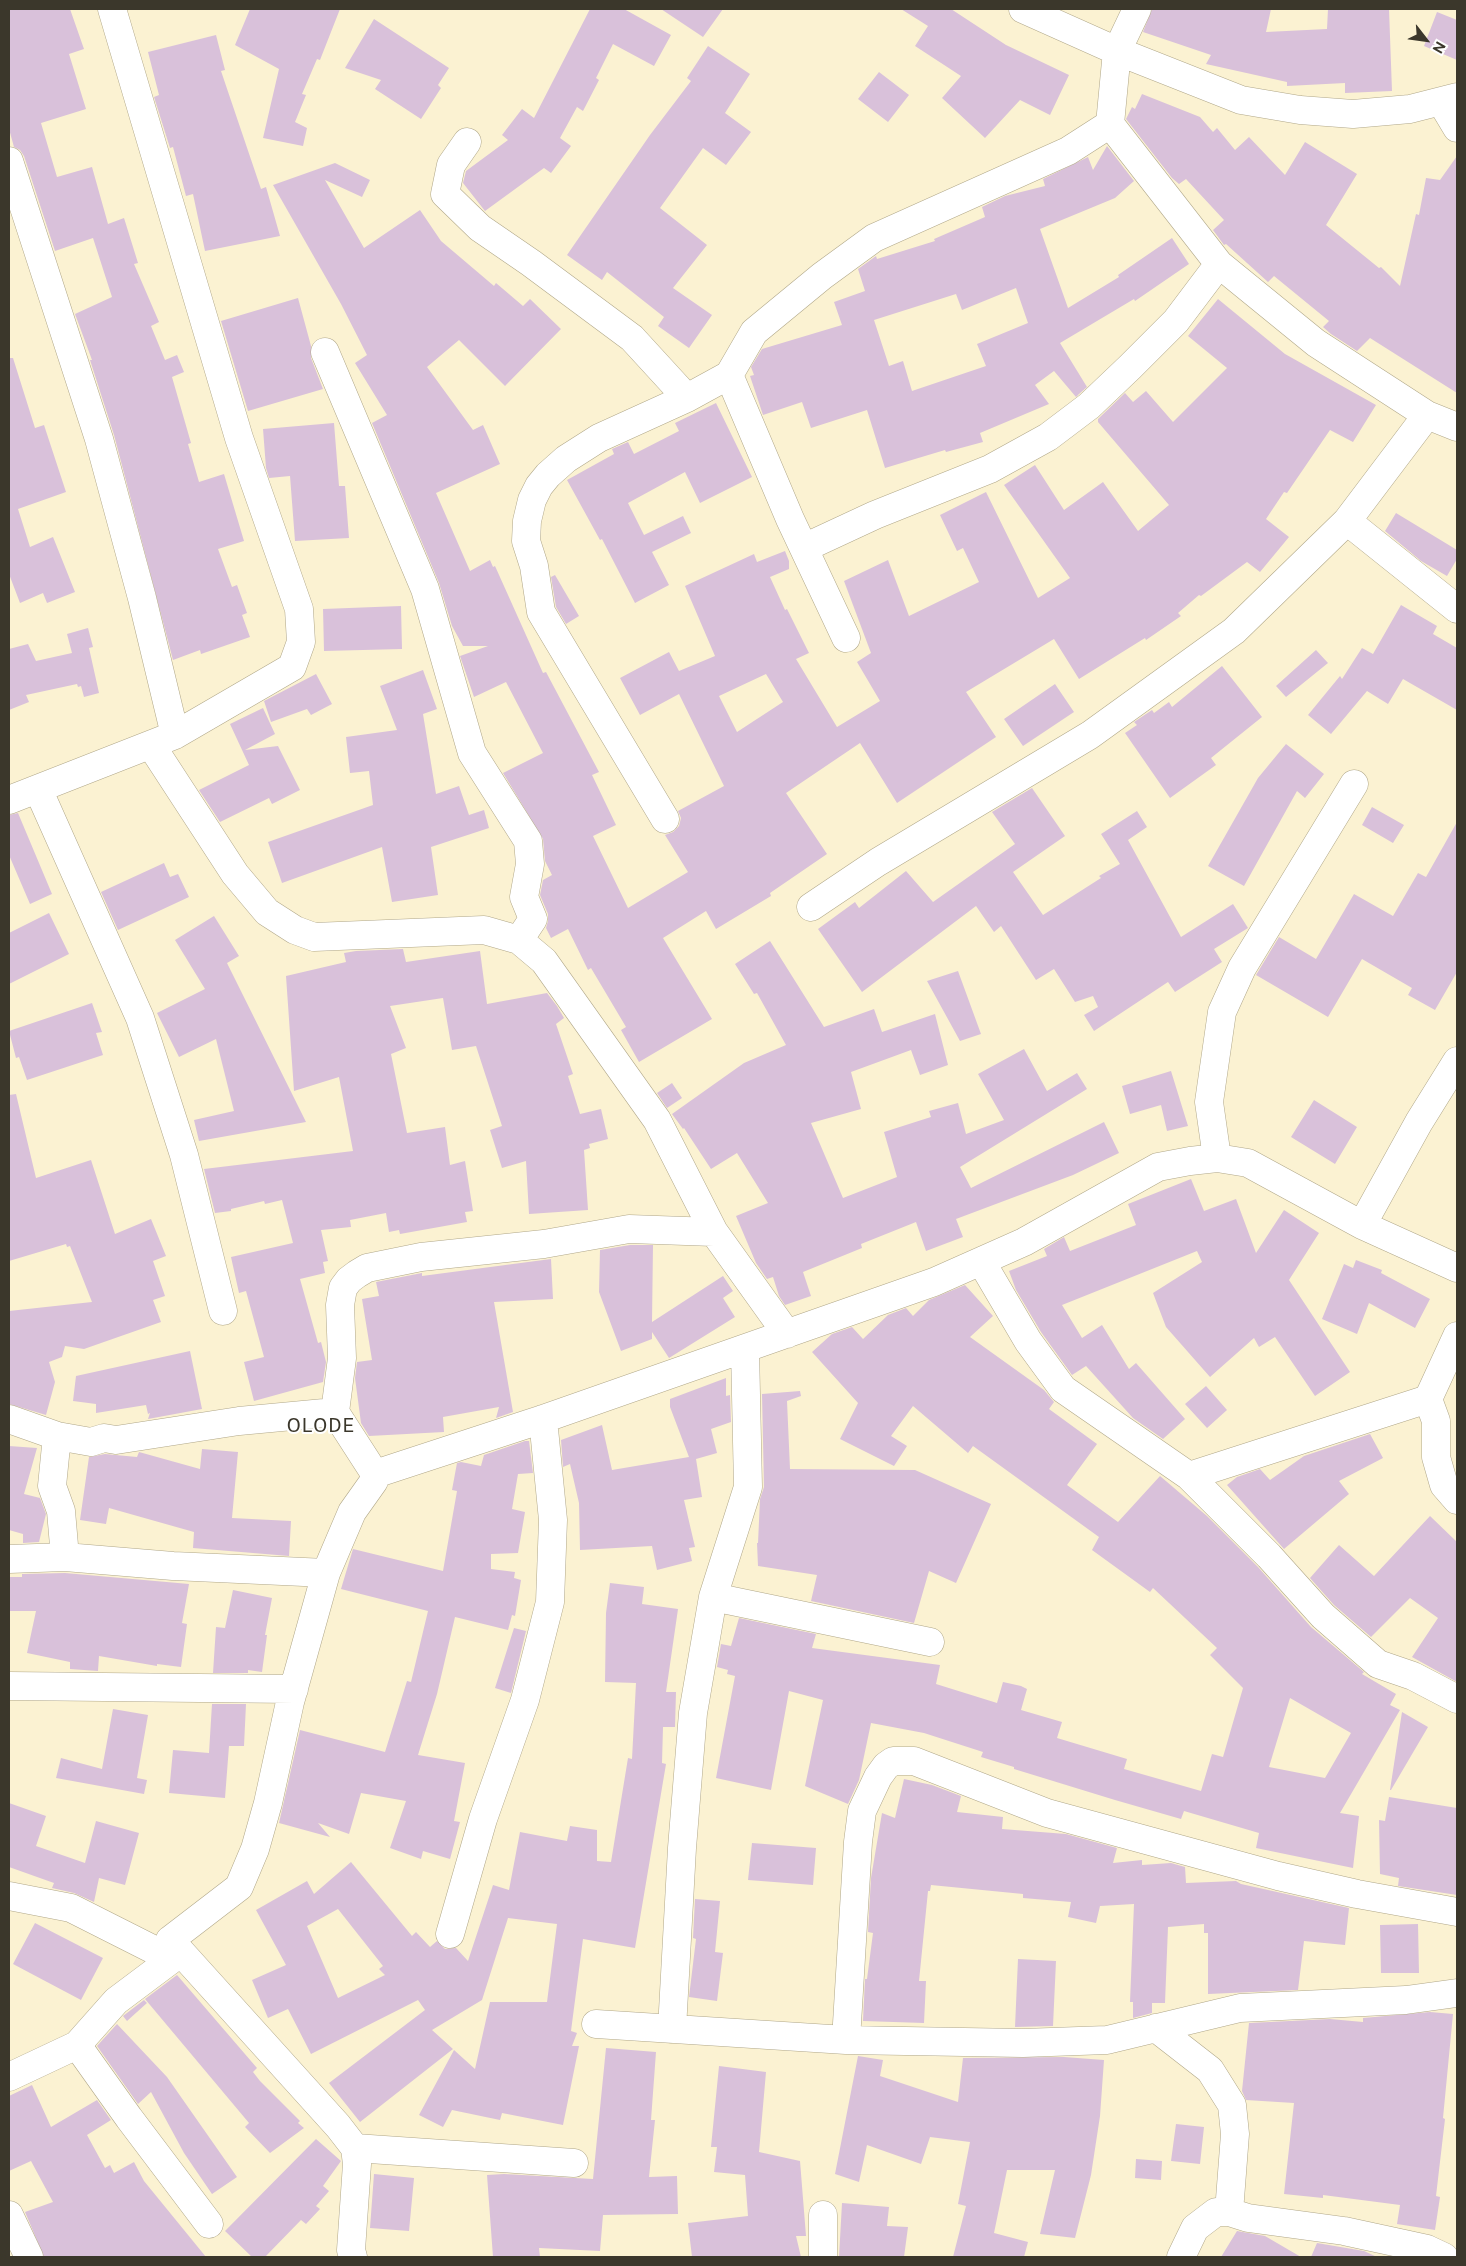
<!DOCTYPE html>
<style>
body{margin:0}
#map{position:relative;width:1466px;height:2266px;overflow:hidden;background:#fbf2d2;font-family:"Public Sans",sans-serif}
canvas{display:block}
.frame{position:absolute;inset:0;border:10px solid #3b372b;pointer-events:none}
.north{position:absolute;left:1401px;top:15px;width:50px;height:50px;-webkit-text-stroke:4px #fff;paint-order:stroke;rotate:120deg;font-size:14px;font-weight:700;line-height:20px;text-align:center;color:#3b372b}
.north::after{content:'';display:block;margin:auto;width:18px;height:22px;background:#3b372b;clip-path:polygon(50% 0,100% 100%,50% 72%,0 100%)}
</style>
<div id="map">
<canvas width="1466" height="2266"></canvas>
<div class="frame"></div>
<div class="north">N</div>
</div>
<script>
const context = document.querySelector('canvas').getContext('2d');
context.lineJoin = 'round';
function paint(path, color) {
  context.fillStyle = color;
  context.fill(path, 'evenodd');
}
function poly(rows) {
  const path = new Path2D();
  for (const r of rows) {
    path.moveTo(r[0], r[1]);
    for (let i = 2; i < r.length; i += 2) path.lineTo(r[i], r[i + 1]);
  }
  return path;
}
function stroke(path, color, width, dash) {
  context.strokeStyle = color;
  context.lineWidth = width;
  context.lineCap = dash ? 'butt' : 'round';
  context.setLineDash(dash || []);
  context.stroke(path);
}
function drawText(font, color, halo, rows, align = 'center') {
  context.font = font + ' "Public Sans",sans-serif';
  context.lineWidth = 4;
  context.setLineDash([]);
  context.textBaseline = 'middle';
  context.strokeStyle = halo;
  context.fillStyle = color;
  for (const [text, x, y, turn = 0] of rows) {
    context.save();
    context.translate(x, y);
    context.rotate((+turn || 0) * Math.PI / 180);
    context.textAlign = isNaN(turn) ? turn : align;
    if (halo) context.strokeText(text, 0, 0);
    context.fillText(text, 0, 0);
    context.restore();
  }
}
const building = poly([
 [9,9,70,9,84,49,69,54,86,109,41,123,57,177,92,167,108,224,124,218,138,263,134,264,159,322,151,326,165,360,177,355,184,372,172,377,191,443,188,444,199,482,224,474,244,541,218,549,232,587,237,585,247,613,242,615,250,637,201,654,200,650,173,660,114,435,90,360,92,360,75,314,112,297,93,238,55,251,24,156,20,150,14,147,9,129],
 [250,9,340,9,320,60,317,59,302,94,306,95,295,122,307,128,303,146,263,138,279,69,235,45],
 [590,9,624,9,671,35,654,66,613,44,596,78,599,80,583,111,577,107,560,138,571,146,551,173,544,168,485,211,463,183,466,171,508,140,502,135,522,109,534,118],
 [661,9,723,9,703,37],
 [901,9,951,9,1006,45,1069,75,1050,115,1020,100,985,138,942,98,961,76,915,46,928,26],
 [1152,9,1271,9,1266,32,1327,29,1328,9,1389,9,1392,91,1345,93,1345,83,1287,86,1287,82,1206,64,1211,55,1143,32],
 [1437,12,1457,20,1457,60,1424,46],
 [374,19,449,68,438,85,441,88,421,119,375,89,381,80,345,68],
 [216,35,225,70,221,71,261,189,266,187,280,236,205,251,193,194,186,196,173,147,170,148,154,97,159,95,148,52],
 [708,46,750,74,725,113,751,132,726,165,703,148,660,208,707,245,673,288,712,315,689,348,658,326,664,317,607,272,602,280,567,255,650,135,691,81,687,78],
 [879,72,909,95,888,122,858,99],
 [1142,94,1200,117,1213,132,1217,128,1235,150,1249,137,1285,175,1305,142,1357,174,1326,225,1379,268,1381,267,1400,286,1416,214,1419,215,1426,178,1440,180,1457,156,1457,393,1370,338,1357,351,1331,334,1323,327,1329,321,1274,276,1268,282,1226,244,1224,245,1213,230,1224,220,1186,179,1179,184,1172,178,1126,119,1132,107,1135,109],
 [1107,146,1134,181,1115,198,1040,229,1068,308,1119,277,1118,275,1172,238,1189,264,1135,301,1134,299,1060,343,1087,387,1079,394,1076,397,1054,371,1035,385,1049,404,980,433,983,442,946,452,945,450,885,468,867,410,811,428,802,402,763,415,750,376,754,375,751,367,762,349,842,325,834,302,865,291,858,269,876,256,877,259,935,241,934,239,985,217,982,207,1005,196,1045,186,1043,179,1088,157,1093,170],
 [1016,288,1028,323,977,344,986,366,912,391,903,361,889,366,874,320,956,294,962,310],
 [335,163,370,180,362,197,325,180,364,248,420,210,441,241,494,286,496,283,523,306,530,299,561,329,505,386,459,340,427,367,473,430,483,425,500,464,436,493,470,571,490,560,493,567,495,566,543,673,546,672,599,772,592,775,616,825,593,836,628,908,688,872,665,835,673,832,679,826,681,818,678,811,724,786,679,694,640,715,620,678,669,652,679,671,715,656,685,586,754,554,757,562,785,551,789,561,789,569,770,577,785,610,787,609,809,653,796,659,837,727,880,701,857,662,871,653,844,581,888,560,909,616,979,582,963,548,957,551,940,515,986,492,1038,598,1070,578,1004,485,1035,465,1064,510,1103,482,1138,531,1169,505,1098,422,1098,419,1125,393,1133,402,1146,391,1173,422,1227,368,1188,336,1218,299,1285,354,1376,405,1353,442,1330,430,1287,493,1284,492,1266,519,1289,537,1260,572,1247,562,1201,596,1199,595,1178,613,1181,616,1146,640,1145,638,1079,679,1054,639,966,692,996,737,897,803,860,743,786,793,827,854,770,893,771,896,716,929,706,911,663,938,712,1019,639,1062,621,1030,626,1027,591,968,588,970,568,929,551,938,546,928,548,921,548,914,540,895,543,880,552,875,545,861,543,839,503,773,543,753,506,682,474,697,460,656,488,646,463,646,452,626,439,583,372,423,387,415,355,363,367,355,341,304,273,185],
 [766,674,783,702,737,732,719,696],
 [298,298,311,346,311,358,323,389,248,411,221,321],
 [9,358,13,358,35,428,44,425,66,492,18,509,30,547,53,537,75,592,47,603,43,593,20,603,9,574],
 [716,403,752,477,700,503,685,472,628,503,644,535,683,516,691,533,652,552,669,585,635,603,602,539,600,540,567,480,614,454,612,449,628,442,634,454,679,431,675,423],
 [334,423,339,486,345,486,349,538,295,541,290,476,269,478,266,468,263,429],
 [1396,513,1457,550,1457,559,1447,576,1421,561,1385,531],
 [555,575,579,616,566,624,556,607,551,577],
 [1401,605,1437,626,1433,634,1457,648,1457,710,1403,679,1388,704,1367,691,1331,734,1308,715,1340,676,1342,679,1362,648,1373,654],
 [401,606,402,649,324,651,323,609],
 [88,628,93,647,89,648,99,693,84,697,81,686,78,687,77,684,26,695,29,702,9,710,9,649,28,644,36,661,72,653,67,634],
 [1316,650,1328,663,1286,697,1276,686],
 [1222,666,1262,717,1211,758,1216,765,1170,798,1125,733,1137,725,1134,722,1152,710,1154,713,1169,702,1172,707],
 [423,670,437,709,423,714,436,794,459,786,469,815,484,810,489,828,431,847,438,895,392,902,382,847,282,883,268,842,373,805,369,771,350,773,346,737,397,730,380,686],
 [316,674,332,704,311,715,307,709,271,722,264,701],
 [1055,684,1074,712,1023,746,1004,719],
 [263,708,275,734,245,750,278,746,300,790,272,804,269,798,220,822,199,790,249,765,230,724],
 [1286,744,1324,774,1305,798,1297,791,1244,886,1208,866,1258,778],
 [1032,788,1065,836,1013,872,1043,915,1101,878,1099,876,1120,864,1101,834,1137,811,1147,827,1128,840,1181,937,1233,904,1248,928,1214,949,1222,962,1175,992,1168,982,1094,1031,1084,1015,1098,1007,1093,996,1075,1002,1054,969,1036,980,1001,926,994,932,976,906,862,992,818,929,855,902,859,908,906,871,933,902,1015,844,992,812],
 [1372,807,1404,825,1393,843,1362,825],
 [18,813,52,894,30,904,9,855,9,815],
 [1457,822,1457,972,1435,1010,1408,995,1412,988,1362,959,1328,1017,1256,975,1279,937,1316,959,1354,894,1393,916,1418,873,1426,877],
 [164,863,170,877,178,874,189,897,118,930,101,892],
 [49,913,69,954,9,984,9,933],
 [214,916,239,956,227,963,306,1122,199,1141,194,1120,234,1111,216,1039,179,1057,157,1013,205,989,175,940],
 [770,941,824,1027,874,1009,882,1032,935,1014,948,1065,920,1075,911,1050,851,1072,861,1109,811,1123,843,1198,897,1177,884,1132,931,1117,929,1111,958,1103,966,1134,1004,1120,978,1074,1024,1049,1047,1091,1077,1073,1087,1089,960,1167,971,1188,1104,1122,1119,1153,1073,1175,956,1219,963,1237,926,1251,916,1222,861,1244,862,1248,803,1272,811,1296,785,1305,779,1296,773,1277,767,1279,756,1263,736,1216,768,1203,737,1153,711,1169,684,1128,683,1129,672,1114,744,1063,786,1045,757,993,754,994,735,964],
 [403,949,406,962,480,951,487,1004,547,993,557,1006,564,1018,556,1024,573,1074,568,1076,580,1114,601,1109,608,1139,589,1144,590,1148,584,1150,588,1210,529,1214,526,1161,502,1168,490,1130,502,1126,476,1046,452,1050,443,998,390,1006,406,1048,391,1054,407,1133,445,1127,450,1165,465,1161,473,1211,465,1212,467,1222,400,1234,399,1230,389,1232,386,1213,350,1220,351,1227,321,1230,328,1261,323,1262,325,1273,300,1279,318,1343,321,1342,326,1362,323,1382,254,1401,244,1362,264,1357,246,1291,239,1293,231,1257,293,1243,282,1200,265,1204,264,1201,231,1209,231,1211,215,1213,204,1169,353,1151,339,1077,294,1091,286,976,346,962,344,953,356,951],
 [958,971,981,1034,960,1041,927,981],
 [92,1003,102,1032,96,1033,103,1055,27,1080,19,1057,16,1058,9,1031],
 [1171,1071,1188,1126,1167,1131,1161,1105,1130,1114,1122,1086],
 [672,1083,682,1098,667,1108,657,1093],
 [16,1094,36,1178,91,1160,115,1234,151,1219,166,1256,153,1261,165,1296,153,1300,161,1322,84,1349,65,1346,62,1357,49,1362,55,1382,46,1415,9,1404,9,1311,92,1302,70,1246,67,1247,66,1244,9,1261,9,1095],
 [1314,1100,1357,1127,1335,1164,1291,1137],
 [1191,1179,1204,1211,1236,1199,1256,1253,1284,1210,1319,1233,1289,1280,1350,1372,1315,1396,1275,1337,1259,1347,1254,1338,1210,1377,1166,1327,1153,1293,1202,1262,1197,1251,1062,1305,1082,1338,1102,1325,1129,1369,1136,1363,1185,1419,1163,1439,1133,1418,1086,1366,1072,1375,1041,1332,1016,1290,1009,1271,1047,1256,1044,1249,1064,1237,1070,1251,1136,1225,1128,1204],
 [630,1245,653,1245,652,1322,723,1276,733,1291,723,1298,735,1317,669,1358,652,1332,652,1339,621,1351,599,1292,600,1250],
 [551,1259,553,1299,494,1302,513,1412,496,1418,499,1407,443,1417,444,1432,369,1436,361,1423,355,1378,357,1362,372,1360,362,1299,379,1296,376,1282,422,1273,422,1276],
 [1356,1260,1382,1270,1381,1273,1430,1299,1415,1328,1369,1303,1357,1334,1322,1319,1344,1264,1353,1268],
 [965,1285,993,1316,970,1337,1044,1390,1054,1402,1049,1409,1097,1444,1067,1485,1118,1522,1160,1476,1207,1516,1258,1567,1311,1627,1364,1672,1362,1674,1396,1694,1390,1705,1400,1710,1340,1813,1359,1816,1353,1868,1256,1848,1259,1833,1184,1811,1181,1819,1115,1800,1014,1769,1014,1767,981,1757,983,1752,924,1733,871,1723,859,1780,848,1804,805,1786,823,1700,789,1691,771,1790,716,1778,735,1676,727,1674,728,1670,717,1667,721,1644,731,1646,739,1618,816,1634,812,1648,940,1665,936,1684,997,1703,1003,1682,1021,1686,1027,1689,1021,1710,1062,1722,1057,1738,1127,1759,1124,1769,1201,1791,1212,1754,1223,1757,1243,1688,1210,1655,1217,1648,1153,1588,1150,1592,1092,1550,1099,1537,973,1446,968,1453,913,1406,891,1436,907,1446,894,1466,840,1439,858,1403,812,1352,832,1334,852,1327,863,1339,888,1315,906,1308,913,1316,929,1300],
 [1290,1698,1351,1733,1325,1778,1269,1767],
 [190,1351,202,1409,148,1419,150,1413,148,1414,146,1405,96,1413,96,1404,73,1401,76,1376],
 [726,1378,726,1396,730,1395,731,1422,711,1429,717,1453,696,1459,702,1497,684,1500,695,1547,689,1548,692,1561,657,1570,652,1546,580,1550,579,1503,570,1464,563,1467,561,1440,602,1425,612,1470,689,1457,670,1407,670,1399],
 [1206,1386,1227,1410,1207,1428,1185,1404],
 [800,1391,801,1396,787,1401,790,1469,915,1470,991,1504,956,1583,929,1571,914,1623,811,1601,817,1575,758,1566,757,1543,758,1543,760,1499,764,1487,762,1394],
 [1370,1434,1383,1458,1339,1481,1349,1494,1284,1549,1227,1485,1237,1477,1260,1469,1270,1480,1304,1456],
 [525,1441,529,1441,533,1473,518,1474,512,1509,525,1512,518,1553,491,1554,491,1569,515,1572,514,1578,521,1580,515,1616,512,1615,508,1630,455,1617,437,1694,418,1755,465,1763,454,1821,460,1822,450,1859,423,1851,421,1859,390,1848,406,1801,361,1793,349,1834,318,1823,330,1837,279,1823,300,1730,385,1752,407,1681,411,1682,428,1611,341,1589,353,1549,443,1571,457,1491,452,1490,457,1463,461,1462,481,1466,484,1455],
 [9,1446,37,1448,24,1494,40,1498,46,1514,39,1542,23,1543,23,1534,9,1530],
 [202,1449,238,1452,232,1518,291,1521,289,1556,193,1548,194,1532,109,1508,106,1524,80,1520,89,1457,105,1454,137,1457,139,1452,200,1469],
 [1430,1516,1457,1542,1457,1682,1412,1657,1438,1618,1410,1598,1371,1637,1334,1605,1310,1578,1339,1545,1374,1576],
 [65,1573,189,1584,182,1623,187,1624,181,1667,157,1664,157,1666,99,1656,98,1671,70,1669,70,1662,27,1653,36,1611,9,1611,9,1577,22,1577,22,1574],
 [610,1583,644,1587,642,1604,678,1609,666,1692,676,1692,675,1727,663,1727,662,1763,666,1764,635,1948,583,1939,571,2031,577,2033,572,2046,579,2046,563,2125,502,2113,500,2120,452,2110,443,2127,419,2115,454,2050,475,2069,490,2002,547,2002,557,1924,508,1918,482,2000,432,2030,453,2049,360,2122,329,2083,425,2010,418,2000,311,2054,288,2009,268,2018,252,1980,286,1965,256,1910,307,1881,314,1894,351,1862,412,1936,416,1932,430,1947,437,1941,445,1949,456,1948,468,1961,493,1885,509,1890,520,1832,567,1841,570,1826,597,1830,597,1861,611,1862,628,1758,632,1759,636,1683,605,1682,606,1613],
 [338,1909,383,1966,379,1969,385,1975,338,1998,307,1926],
 [233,1590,272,1598,265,1635,267,1635,262,1672,248,1670,248,1673,213,1673,216,1627,225,1628],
 [514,1628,526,1631,511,1693,495,1688],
 [212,1704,246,1704,244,1746,229,1746,225,1798,169,1793,173,1750,209,1753],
 [113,1709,148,1715,137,1778,147,1780,144,1794,56,1778,61,1758,102,1769],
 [1402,1712,1428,1727,1391,1790,1390,1790],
 [904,1779,932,1785,961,1796,957,1812,1003,1817,1002,1829,1066,1834,1117,1848,1113,1863,1142,1860,1142,1865,1171,1863,1185,1867,1186,1883,1236,1881,1241,1884,1349,1908,1345,1945,1304,1941,1298,1990,1208,1994,1208,1933,1204,1933,1204,1924,1168,1927,1165,2003,1152,2003,1152,2013,1133,2018,1133,2002,1130,2002,1134,1904,1100,1906,1096,1923,1068,1917,1071,1902,1023,1898,1023,1894,931,1885,930,1891,928,1891,919,1981,926,1981,924,2023,863,2021,865,1979,867,1979,873,1933,868,1932,871,1878,882,1813,895,1818],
 [1389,1797,1457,1808,1457,1895,1398,1886,1399,1878,1380,1874,1379,1820,1385,1821],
 [9,1803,46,1816,36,1846,85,1863,96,1821,139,1833,125,1885,99,1878,94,1902,74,1893,52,1888,54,1883,9,1867],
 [752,1843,816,1848,813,1885,748,1880],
 [695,1899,720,1901,715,1952,723,1953,717,2001,689,1997,696,1939,693,1938],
 [35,1923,103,1958,81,2000,13,1964],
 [1418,1924,1419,1973,1381,1973,1380,1925],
 [1018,1959,1056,1961,1053,2026,1015,2027],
 [177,1975,257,2068,253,2072,260,2081,300,2121,298,2123,304,2128,270,2153,245,2127,249,2123,145,1999],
 [144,2000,147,2003,127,2021,123,2016],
 [1430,2012,1453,2014,1443,2118,1445,2119,1436,2196,1440,2197,1435,2230,1397,2224,1400,2205,1323,2195,1323,2198,1284,2194,1294,2103,1246,2100,1242,2091,1249,2023,1330,2019,1363,2022,1363,2018],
 [117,2024,167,2077,237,2177,212,2194,184,2153,151,2092,138,2104,97,2046],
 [606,2048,656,2052,651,2120,655,2120,649,2177,677,2176,678,2214,603,2215,600,2251,539,2248,540,2257,493,2257,487,2175,504,2174,593,2179],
 [858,2056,883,2060,880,2076,958,2102,963,2058,1064,2057,1104,2060,1100,2116,1091,2175,1075,2238,1040,2234,1055,2170,1007,2170,994,2233,1028,2242,1024,2257,953,2257,966,2206,958,2204,970,2142,930,2137,921,2164,867,2145,859,2182,835,2174],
 [719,2066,766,2072,759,2152,800,2161,806,2236,796,2236,801,2257,692,2257,688,2223,748,2216,745,2175,714,2172,717,2147,711,2147],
 [32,2085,51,2127,97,2100,111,2120,87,2135,105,2168,110,2165,114,2173,134,2162,144,2181,206,2257,44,2257,25,2212,53,2202,31,2161,9,2171,9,2096],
 [1176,2124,1204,2127,1200,2164,1171,2161],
 [316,2139,341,2161,323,2186,329,2191,316,2206,320,2209,306,2224,301,2220,265,2257,252,2257,225,2231],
 [1136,2159,1162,2161,1161,2180,1135,2178],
 [374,2174,414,2178,409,2231,370,2228],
 [842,2203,889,2207,887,2226,908,2227,904,2257,839,2257],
 [1237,2231,1265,2236,1301,2257,1221,2257],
 [1317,2243,1364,2251,1377,2257,1311,2257]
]);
const minor = poly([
 [1023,9,1117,51,1241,100,1300,110,1353,114,1410,109,1457,97],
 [1442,103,1457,128],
 [1110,124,1219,264,1316,343,1427,415,1457,427],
 [467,142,451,165,445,194,480,228,531,263,632,338,687,398],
 [9,161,99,439,142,598,175,735],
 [325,352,425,589,472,753,528,841,530,864,524,897,533,919,519,940],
 [729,375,790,519,846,638],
 [1347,521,1457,609],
 [804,548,875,515,990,469,1048,437,1089,406,1130,367,1176,321,1219,264],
 [151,745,235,874,267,912,295,930,314,937,484,930,519,940,544,961,657,1120,714,1232,787,1334],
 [38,789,140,1018,184,1155,223,1311],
 [9,800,175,735,292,667,301,642,299,609,239,438,112,9],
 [665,819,541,612,534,566,526,541,527,521,532,500,539,486,548,475,566,459,599,438,687,398,729,375,754,332,822,276,874,238,1068,151,1110,124,1117,51,1137,9],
 [811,907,878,862,1090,735,1234,631,1347,521,1427,415],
 [1217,1158,1209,1102,1222,1012,1242,968,1354,784],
 [1362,1225,1419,1122,1457,1061],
 [981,1261,1028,1341,1063,1389,1189,1476,1269,1556,1323,1616,1378,1664,1413,1676,1457,1699],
 [1457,1336,1428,1399,1436,1421,1436,1457,1444,1485,1457,1500],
 [9,1419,57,1436],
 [375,1474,335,1412,342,1358,340,1305,343,1288,349,1280,357,1274,367,1268,421,1257,544,1244,629,1229,714,1232],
 [1189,1476,1428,1399],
 [65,1557,61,1511,52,1486,57,1436,91,1442,104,1438,116,1440,239,1421,335,1412],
 [9,1559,65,1557,173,1566,326,1573],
 [713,1597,930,1642],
 [9,1686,294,1689],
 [9,1896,71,1908,172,1959],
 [450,1934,483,1819,525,1700,550,1602,553,1520,543,1419],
 [170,1940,338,2126,355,2148,357,2164,351,2250,353,2257],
 [596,2024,846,2040,1023,2043,1107,2040,1240,2008,1406,2000,1457,1993],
 [1156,2028,1210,2070,1232,2105,1235,2134,1229,2212],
 [672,2029,682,1848,693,1713,713,1597,748,1487,745,1349],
 [846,2040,858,1842,862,1811,878,1777,886,1766,893,1761,914,1761,1047,1813,1278,1876,1357,1894,1457,1912],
 [77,2045,129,2118,209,2224],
 [9,2077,77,2045,116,2001,172,1959,170,1940,239,1887,255,1849,268,1803,290,1702,326,1573,352,1512,374,1481,375,1474,543,1419,934,1282,1024,1242,1158,1167,1190,1161,1217,1158,1248,1163,1362,1225,1457,1268],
 [355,2148,574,2163],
 [9,2215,29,2257],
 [823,2215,823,2257],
 [1181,2257,1195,2228,1216,2212,1229,2212,1248,2218,1344,2231,1427,2249,1444,2257]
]);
const quarterNames = [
 ["OLODE",321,1426]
];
paint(building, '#d9c1da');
stroke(minor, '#b0a789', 29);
stroke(minor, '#fff', 28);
context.letterSpacing = '1px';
drawText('19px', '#3b372b', '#fff', quarterNames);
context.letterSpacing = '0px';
</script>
